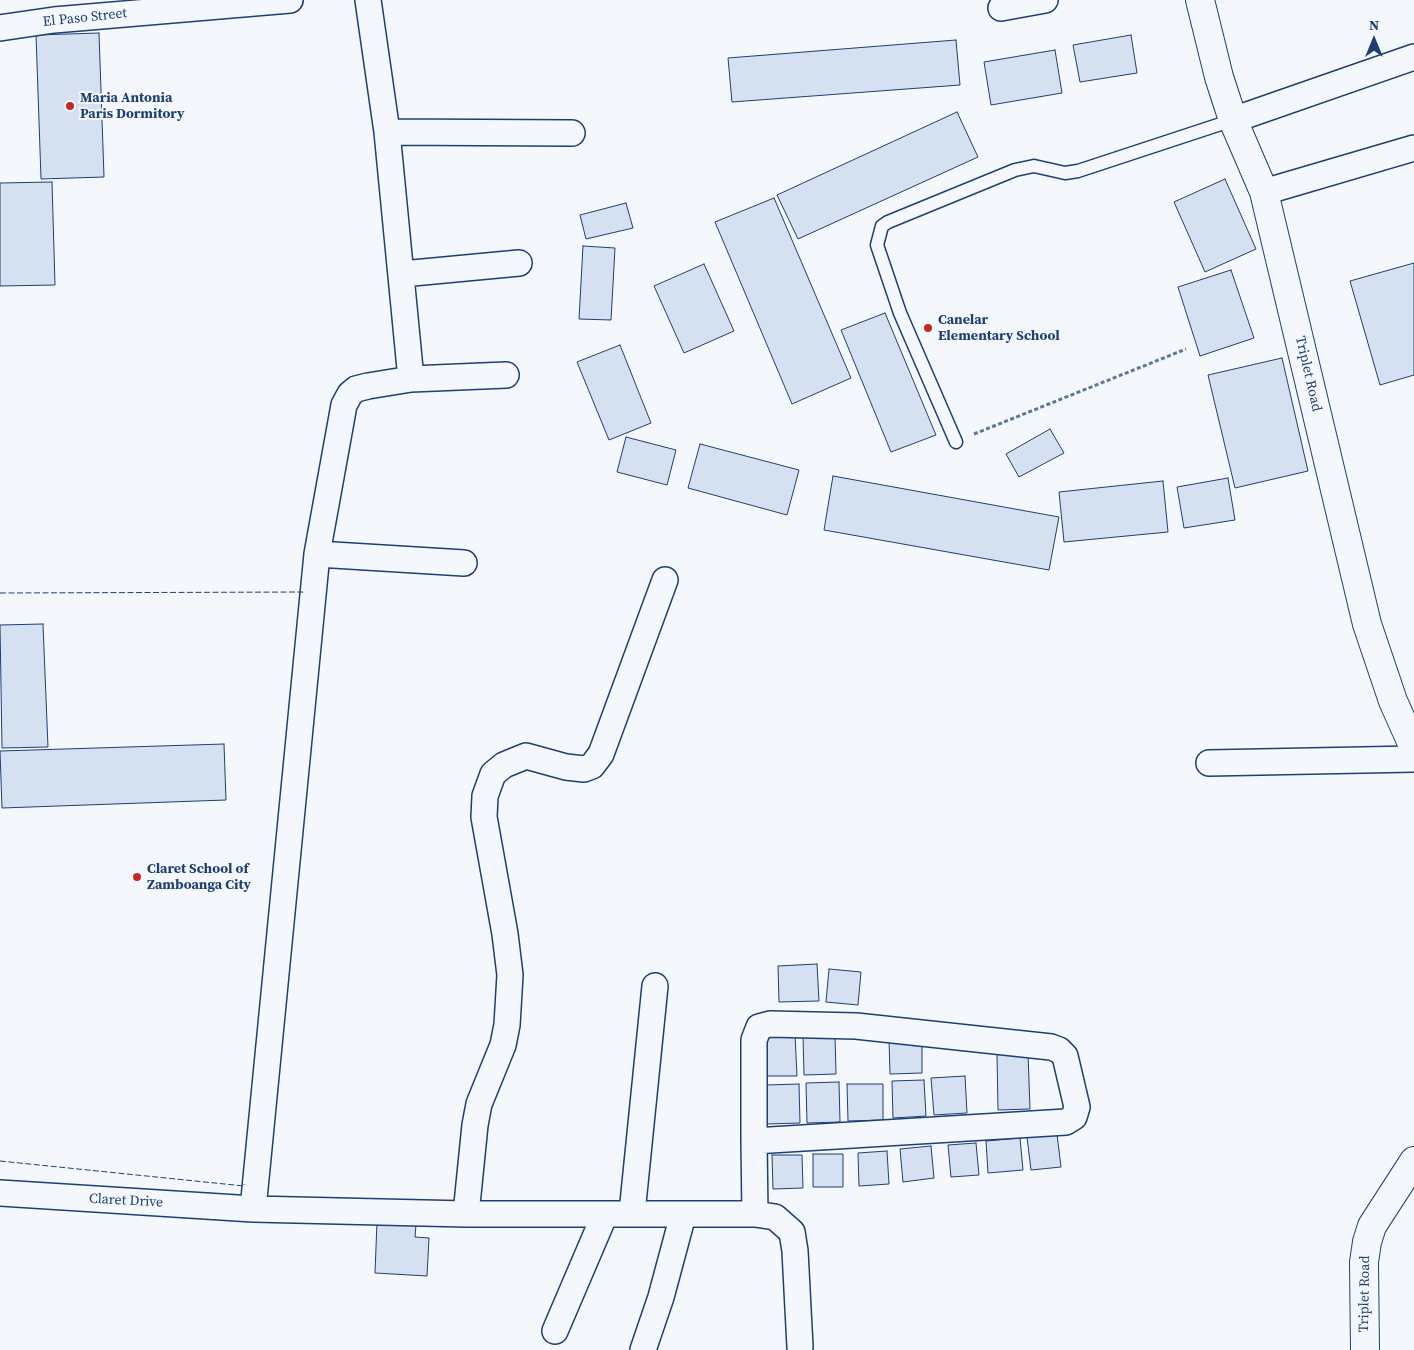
<!DOCTYPE html>
<style>
body{margin:0}
#map{position:relative;width:1414px;height:1350px;overflow:hidden;background:#f4f7fb;font-family:"Source Serif 4",serif}
canvas{display:block}
.north{position:absolute;left:1349px;top:15px;width:50px;height:50px;-webkit-text-stroke:4px #f4f7fb;paint-order:stroke;rotate:0deg;font-size:14px;font-weight:700;line-height:20px;text-align:center;color:#1d3f73}
.north::after{content:'';display:block;margin:auto;width:18px;height:22px;background:#1d3f73;clip-path:polygon(50% 0,100% 100%,50% 72%,0 100%)}
</style>
<div id="map">
<canvas width="1414" height="1350"></canvas>
<div class="north">N</div>
</div>
<script>
const context = document.querySelector('canvas').getContext('2d');
context.lineJoin = 'round';
function paint(path, color) {
  context.fillStyle = color;
  context.fill(path, 'evenodd');
}
function poly(rows) {
  const path = new Path2D();
  for (const r of rows) {
    path.moveTo(r[0], r[1]);
    for (let i = 2; i < r.length; i += 2) path.lineTo(r[i], r[i + 1]);
  }
  return path;
}
function stroke(path, color, width, dash) {
  context.strokeStyle = color;
  context.lineWidth = width;
  context.lineCap = dash ? 'butt' : 'round';
  context.setLineDash(dash || []);
  context.stroke(path);
}
function drawText(font, color, halo, rows, align = 'center') {
  context.font = font + ' "Source Serif 4",serif';
  context.lineWidth = 4;
  context.setLineDash([]);
  context.textBaseline = 'middle';
  context.strokeStyle = halo;
  context.fillStyle = color;
  for (const [text, x, y, turn = 0] of rows) {
    context.save();
    context.translate(x, y);
    context.rotate((+turn || 0) * Math.PI / 180);
    context.textAlign = isNaN(turn) ? turn : align;
    if (halo) context.strokeText(text, 0, 0);
    context.fillText(text, 0, 0);
    context.restore();
  }
}
const building = poly([
 [99,33,104,177,41,179,36,35,99,33],
 [1131,35,1137,73,1080,82,1073,45,1131,35],
 [956,40,960,85,732,102,728,58,956,40],
 [1055,50,1062,93,991,105,984,62,1055,50],
 [957,112,978,157,798,239,777,195,957,112],
 [1225,179,1256,249,1205,272,1174,202,1225,179],
 [52,182,55,285,0,286,0,183,52,182],
 [774,198,851,378,792,404,715,222,774,198],
 [626,203,633,228,586,239,580,215,626,203],
 [583,246,615,248,611,320,579,319,583,246],
 [1414,263,1414,375,1380,385,1350,281,1414,263],
 [704,264,734,331,684,353,654,286,704,264],
 [1231,270,1254,338,1200,356,1178,287,1231,270],
 [885,313,936,435,891,452,841,330,885,313],
 [620,345,651,423,609,440,577,362,620,345],
 [1282,358,1308,471,1235,488,1208,375,1282,358],
 [1050,429,1064,453,1019,477,1006,454,1050,429],
 [626,437,676,450,667,485,617,472,626,437],
 [700,444,799,470,787,515,688,488,700,444],
 [833,476,1059,517,1049,570,824,530,833,476],
 [1228,478,1235,520,1184,528,1177,487,1228,478],
 [1163,481,1168,532,1064,542,1059,492,1163,481],
 [43,624,48,747,2,748,0,625,43,624],
 [224,744,226,800,2,808,0,751,224,744],
 [817,964,819,1001,779,1002,778,966,817,964],
 [829,969,861,972,858,1005,826,1002,829,969],
 [795,1034,797,1076,765,1076,763,1035,795,1034],
 [835,1035,836,1074,804,1075,803,1036,835,1035],
 [922,1039,922,1073,890,1074,889,1040,922,1039],
 [1028,1053,1030,1109,998,1110,997,1054,1028,1053],
 [965,1076,967,1113,934,1115,931,1078,965,1076],
 [924,1080,926,1116,893,1118,892,1081,924,1080],
 [839,1082,840,1122,807,1123,806,1083,839,1082],
 [799,1084,800,1123,767,1124,766,1085,799,1084],
 [847,1084,883,1084,883,1120,848,1121,847,1084],
 [1057,1134,1061,1167,1031,1170,1027,1137,1057,1134],
 [1020,1138,1023,1170,988,1173,986,1141,1020,1138],
 [976,1143,979,1175,951,1177,948,1145,976,1143],
 [931,1146,934,1178,903,1182,900,1149,931,1146],
 [887,1151,889,1184,859,1186,858,1153,887,1151],
 [813,1154,843,1154,843,1187,813,1187,813,1154],
 [772,1155,802,1155,803,1188,773,1189,772,1155],
 [377,1222,416,1224,415,1237,429,1238,427,1276,375,1273,377,1222]
]);
const path = poly([
 [974,434,1186,349]
]);
const lane = poly([
 [956,442,900,313,877,245,882,226,888,222,1015,170,1034,166,1065,173,1078,171,1233,120]
]);
const street = poly([
 [368,0,387,132,411,379],
 [1001,8,1045,0],
 [0,28,54,20,290,0],
 [1233,120,1414,57],
 [387,132,572,133],
 [1264,192,1414,148],
 [402,274,519,263],
 [317,554,464,563],
 [1209,763,1414,759],
 [754,1141,1066,1122,1074,1117,1077,1107,1065,1056,1059,1050,1051,1047,856,1026,770,1024,759,1027,754,1040,754,1141,755,1214],
 [0,1193,253,1209,466,1214,755,1214,775,1217,792,1232,795,1251,800,1347],
 [253,1209,317,554,344,405,350,394,356,389,368,386,411,379,506,375],
 [632,1213,655,986],
 [466,1214,475,1125,479,1104,503,1045,507,1025,510,975,505,934,484,817,485,796,493,774,504,765,526,756,566,767,584,769,592,766,601,754,665,580],
 [555,1331,605,1214],
 [643,1350,661,1297,683,1215]
]);
const secondary = poly([
 [1200,0,1219,77,1233,120,1264,192,1367,624,1393,701,1414,748],
 [1365,1350,1364,1262,1367,1242,1372,1226,1414,1161]
]);
const fence = poly([
 [0,593,303,592,302,594],
 [0,1161,244,1186,244,1184]
]);
const markers = [
 [70,106,5,"#c62828"],
 [928,328,5,"#c62828"],
 [137,877,5,"#c62828"]
];
const streetNames = [
 ["El Paso Street",85,18,-6],
 ["Triplet Road",1308,374,77],
 ["Claret Drive",126,1201,3],
 ["Triplet Road",1365,1294,-89]
];
const poiNames = [
 ["Maria Antonia",80,98],
 ["Paris Dormitory",80,114],
 ["Canelar",938,320],
 ["Elementary School",938,336],
 ["Claret School of",147,869],
 ["Zamboanga City",147,885]
];
paint(building, '#d5e0f0');
stroke(building, '#1d3f73', 1);
stroke(lane, '#1d3f73', 15);
stroke(street, '#1d3f73', 28);
stroke(secondary, '#1d3f73', 30);
stroke(path, '#5e769c', 3, [4, 2.5]);
stroke(lane, '#f4f7fb', 12);
stroke(street, '#f4f7fb', 25);
stroke(secondary, '#f4f7fb', 28);
stroke(fence, '#1d3f73', 1, [6, 2.5]);
for (const [x, y, r, color] of markers) {
  const dot = new Path2D();
  dot.arc(x, y, r, 0, 2 * Math.PI);
  context.fillStyle = color;
  context.fill(dot);
  stroke(dot, '#f4f7fb', 2);
}
drawText('14px', '#1d3f73', '#f4f7fb', streetNames);
drawText('bold 14px', '#1d3f73', '#f4f7fb', poiNames, 'left');
</script>
